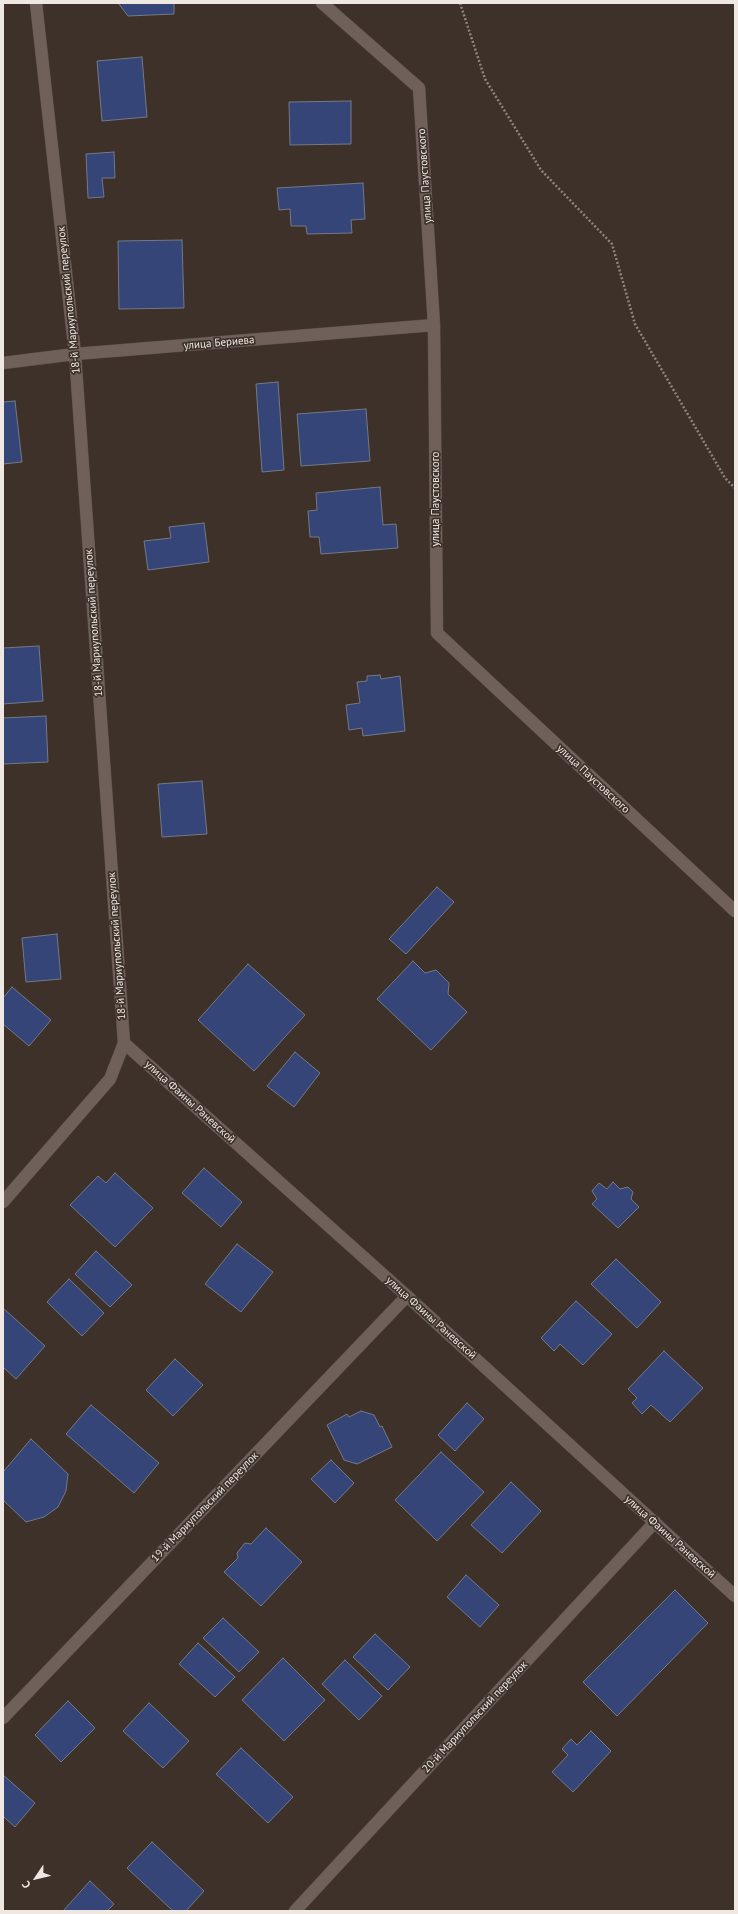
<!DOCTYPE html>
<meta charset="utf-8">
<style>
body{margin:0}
#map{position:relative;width:738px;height:1914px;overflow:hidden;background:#3d312a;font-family:"PT Sans",sans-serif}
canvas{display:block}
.frame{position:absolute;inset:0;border:4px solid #eee7e2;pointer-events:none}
.north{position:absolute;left:16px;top:1858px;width:40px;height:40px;-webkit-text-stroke:3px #3d312a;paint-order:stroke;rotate:235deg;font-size:11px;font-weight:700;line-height:16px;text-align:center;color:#eee7e2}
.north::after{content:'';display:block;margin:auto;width:14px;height:18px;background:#eee7e2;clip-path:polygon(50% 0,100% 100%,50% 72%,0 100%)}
</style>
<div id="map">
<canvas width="738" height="1914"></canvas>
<div class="frame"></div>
<div class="north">С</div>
</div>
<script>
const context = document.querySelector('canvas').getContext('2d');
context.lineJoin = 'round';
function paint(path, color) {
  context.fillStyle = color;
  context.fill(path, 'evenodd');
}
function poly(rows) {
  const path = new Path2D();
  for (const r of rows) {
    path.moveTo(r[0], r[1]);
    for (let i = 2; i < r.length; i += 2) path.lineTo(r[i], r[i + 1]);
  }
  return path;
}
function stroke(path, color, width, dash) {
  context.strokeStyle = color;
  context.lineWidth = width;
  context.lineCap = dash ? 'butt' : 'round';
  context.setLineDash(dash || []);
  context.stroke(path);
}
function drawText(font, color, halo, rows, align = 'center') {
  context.font = font + ' "PT Sans",sans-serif';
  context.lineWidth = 3.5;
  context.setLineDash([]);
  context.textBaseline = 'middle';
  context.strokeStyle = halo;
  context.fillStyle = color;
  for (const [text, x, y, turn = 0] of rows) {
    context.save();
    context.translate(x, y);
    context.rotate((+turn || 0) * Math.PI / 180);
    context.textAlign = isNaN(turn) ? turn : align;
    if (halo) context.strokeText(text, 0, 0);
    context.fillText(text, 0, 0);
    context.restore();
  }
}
const building = poly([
 [118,3,174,3,174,14,128,16,118,3],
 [142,57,147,117,102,121,97,61,142,57],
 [351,101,351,144,290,145,289,102,351,101],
 [114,152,115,178,102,178,104,197,88,198,86,154,114,152],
 [363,183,365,219,351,220,352,233,307,234,306,226,291,226,290,209,279,210,277,188,363,183],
 [182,240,184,308,119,309,118,241,182,240],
 [278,382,284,470,262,472,256,384,278,382],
 [15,401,22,462,3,464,3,402,15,401],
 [366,409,370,461,301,466,297,414,366,409],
 [380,487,383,525,396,524,398,548,321,554,319,537,310,537,308,511,317,510,316,493,380,487],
 [204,523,209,562,148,570,144,541,171,538,169,527,204,523],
 [39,646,43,701,3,704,3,648,39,646],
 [380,675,381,679,400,676,405,731,363,736,362,728,349,730,346,705,360,703,357,682,367,681,367,676,380,675],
 [46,716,48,762,3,764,3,718,46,716],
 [202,781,207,834,162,837,158,784,202,781],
 [437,887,454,902,406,954,389,939,437,887],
 [57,934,61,979,26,982,22,938,57,934],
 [413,961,425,973,436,970,449,983,448,994,467,1012,431,1050,377,999,413,961],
 [248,964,305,1015,254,1071,198,1020,248,964],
 [12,987,51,1020,29,1046,3,1024,3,998,12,987],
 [295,1052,320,1073,294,1107,267,1086,295,1052],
 [204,1168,242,1202,221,1227,182,1193,204,1168],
 [115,1173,153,1208,115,1247,70,1205,98,1176,106,1183,115,1173],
 [613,1182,620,1189,628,1187,633,1192,631,1199,639,1207,618,1228,592,1204,597,1199,592,1191,599,1183,607,1189,613,1182],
 [237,1244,273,1272,241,1312,205,1284,237,1244],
 [96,1251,132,1285,110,1307,75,1274,96,1251],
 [616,1259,661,1302,637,1328,591,1284,616,1259],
 [69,1279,104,1313,82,1336,47,1302,69,1279],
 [576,1301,612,1334,583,1365,560,1344,554,1351,541,1338,576,1301],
 [3,1308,45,1346,16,1379,3,1367,3,1308],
 [664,1351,703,1388,670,1422,651,1405,642,1414,632,1403,637,1398,628,1389,664,1351],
 [175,1359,203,1385,173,1416,146,1390,175,1359],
 [467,1403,484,1419,455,1451,438,1435,467,1403],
 [91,1405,159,1463,134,1493,66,1434,91,1405],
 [361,1411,374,1415,380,1427,382,1426,392,1447,357,1464,344,1460,327,1425,347,1414,349,1417,361,1411],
 [31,1439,68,1474,66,1491,58,1507,44,1517,26,1522,3,1500,3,1472,31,1439],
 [441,1452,484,1492,437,1541,395,1500,441,1452],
 [331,1460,354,1483,335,1503,311,1479,331,1460],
 [511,1482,541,1511,502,1553,471,1525,511,1482],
 [266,1528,302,1562,261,1606,224,1572,238,1558,237,1553,245,1543,251,1544,266,1528],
 [466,1575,499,1605,480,1627,447,1597,466,1575],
 [675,1590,708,1623,617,1716,583,1682,675,1590],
 [223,1618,259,1652,239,1672,203,1638,223,1618],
 [375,1634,410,1667,388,1690,353,1657,375,1634],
 [198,1643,235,1677,215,1697,179,1664,198,1643],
 [283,1658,325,1700,284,1741,242,1700,283,1658],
 [345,1660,382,1696,359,1720,322,1684,345,1660],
 [68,1701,95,1728,61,1762,35,1735,68,1701],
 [149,1703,189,1741,163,1768,123,1731,149,1703],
 [591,1731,611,1751,573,1792,552,1772,568,1755,562,1749,571,1739,577,1745,591,1731],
 [241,1748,293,1797,268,1823,216,1774,241,1748],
 [3,1775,35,1803,15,1827,3,1816,3,1775],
 [152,1842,204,1891,186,1911,173,1911,127,1868,152,1842],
 [90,1881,114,1904,107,1911,63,1911,90,1881]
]);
const path = poly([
 [460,3,485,79,541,170,612,244,635,324,725,478,735,488]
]);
const street = poly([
 [322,3,419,88,434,325,437,633,735,911],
 [3,363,75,354,434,325],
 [124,1043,407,1296,735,1596],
 [3,1202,110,1079,124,1043,75,354,36,3],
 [3,1718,407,1296],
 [295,1911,655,1522]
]);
const streetNames = [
 ["улица Паустовского",425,176,-94],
 ["18-й Мариупольский переулок",69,300,-96],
 ["улица Бериева",219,343,-5],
 ["улица Паустовского",436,499,-90],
 ["18-й Мариупольский переулок",94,623,-94],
 ["улица Паустовского",593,779,43],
 ["18-й Мариупольский переулок",117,946,-94],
 ["улица Фаины Раневской",190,1102,42],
 ["улица Фаины Раневской",431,1318,42],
 ["19-й Мариупольский переулок",205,1507,-46],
 ["улица Фаины Раневской",670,1537,42],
 ["20-й Мариупольский переулок",475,1717,-47]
];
paint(building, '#364577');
stroke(building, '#747986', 1);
stroke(street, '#594f48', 13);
stroke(path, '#8e857f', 2.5, [2, 2]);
stroke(street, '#6f6159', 12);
drawText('11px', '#eee7e2', '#3d312a', streetNames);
</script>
